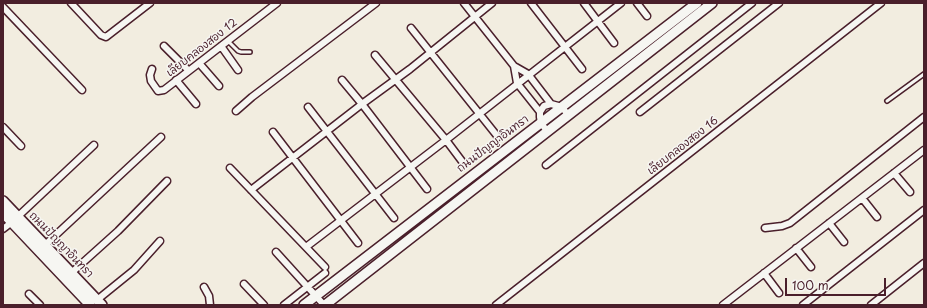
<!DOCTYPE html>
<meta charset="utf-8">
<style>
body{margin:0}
#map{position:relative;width:927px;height:308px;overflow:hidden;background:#f2ede0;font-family:"Playpen Sans",sans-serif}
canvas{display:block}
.frame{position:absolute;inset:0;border:4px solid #4a1f2b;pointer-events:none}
.scale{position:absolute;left:785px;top:278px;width:101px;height:18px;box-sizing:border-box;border:2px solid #4a1f2b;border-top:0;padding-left:5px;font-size:12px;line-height:14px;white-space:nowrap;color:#4a1f2b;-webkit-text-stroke:3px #f6f6f2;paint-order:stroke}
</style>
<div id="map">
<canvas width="927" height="308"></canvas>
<div class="frame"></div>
<div class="scale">100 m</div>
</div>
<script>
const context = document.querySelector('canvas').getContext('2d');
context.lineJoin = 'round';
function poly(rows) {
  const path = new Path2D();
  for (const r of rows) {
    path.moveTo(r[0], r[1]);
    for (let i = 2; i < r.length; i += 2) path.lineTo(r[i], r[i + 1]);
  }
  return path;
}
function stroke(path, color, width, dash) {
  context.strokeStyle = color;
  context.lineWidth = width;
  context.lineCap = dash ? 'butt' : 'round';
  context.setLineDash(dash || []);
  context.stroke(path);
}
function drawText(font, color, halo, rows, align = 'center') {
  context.font = font + ' "Playpen Sans","Playpen Sans Thai",sans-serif';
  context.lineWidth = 3;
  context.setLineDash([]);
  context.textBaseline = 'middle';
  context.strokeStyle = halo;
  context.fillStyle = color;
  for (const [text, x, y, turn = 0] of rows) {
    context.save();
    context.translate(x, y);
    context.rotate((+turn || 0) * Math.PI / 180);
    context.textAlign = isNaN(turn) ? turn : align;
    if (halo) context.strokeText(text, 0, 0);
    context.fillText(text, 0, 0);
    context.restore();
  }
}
const lane = poly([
 [228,41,238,51,241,52,250,52],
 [887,101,924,74]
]);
const street = poly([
 [71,3,101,35,106,37,150,3],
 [464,3,514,66,528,74,551,104],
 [531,3,582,69],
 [584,3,614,43],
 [637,3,647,16],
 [3,7,82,90],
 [411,28,498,137],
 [164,46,188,70],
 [221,46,238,70],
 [375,55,446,140,464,164],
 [199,63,219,86],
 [514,66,517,83,540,112],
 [152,69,150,75,151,81,158,91,164,90,277,3],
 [176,80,196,104],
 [342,80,362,104,427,189],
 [308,107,394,218],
 [236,111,252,97,376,3],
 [640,112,779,3],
 [3,127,21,146],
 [547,131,541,123,540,117,540,112,544,106,551,104,562,107,568,115],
 [273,132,358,243],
 [546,165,752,3],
 [230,168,325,267],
 [894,173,910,192],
 [251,190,362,104,410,69,492,3],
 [862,198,877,217],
 [829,223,844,242],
 [765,228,782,226,790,223,924,117],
 [3,229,12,222,94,145],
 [45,245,161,137],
 [306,247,446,140,621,3],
 [796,248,811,267],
 [276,252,324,305],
 [764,273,779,293],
 [69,275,118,231,167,181],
 [244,284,264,305],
 [204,287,209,296,210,305],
 [29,294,40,305],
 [97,300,134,270,160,241],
 [284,305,325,273],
 [496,305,881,3],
 [723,305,924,150],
 [803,305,924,210],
 [871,305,924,263]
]);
const secondary = poly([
 [3,201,102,305],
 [3,213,90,305],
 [304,305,697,3],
 [325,305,712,3]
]);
const streetNames = [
 ["เลียบคลองสอง 12",202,48,-38],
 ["ถนนปัญญาอินทรา",493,144,-37],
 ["เลียบคลองสอง 16",683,146,-38],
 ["ถนนปัญญาอินทรา",61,245,46]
];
stroke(lane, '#4a1f2b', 6);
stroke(street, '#4a1f2b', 9);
stroke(secondary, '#4a1f2b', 12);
stroke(lane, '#f6f6f2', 3);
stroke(street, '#f6f6f2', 6);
stroke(secondary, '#f6f6f2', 9);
drawText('11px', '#4a1f2b', '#f6f6f2', streetNames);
</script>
